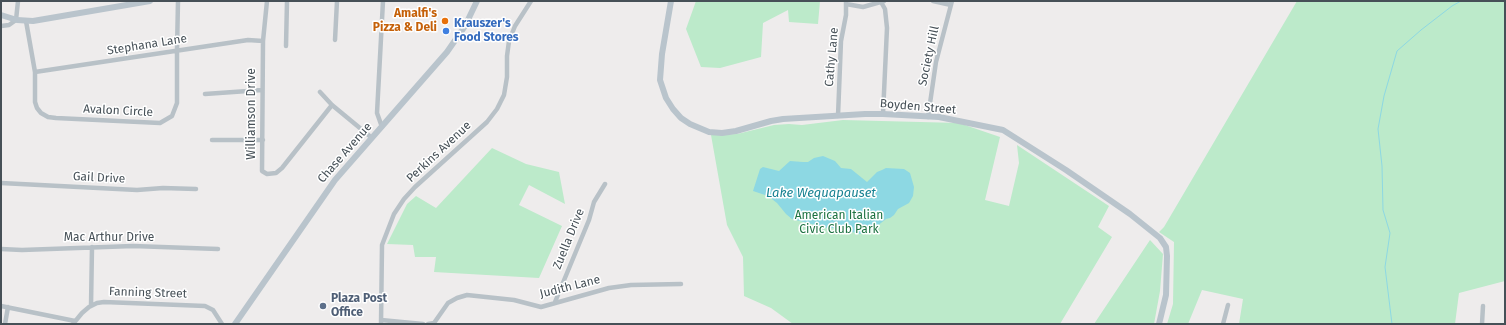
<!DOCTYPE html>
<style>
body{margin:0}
#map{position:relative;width:1506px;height:325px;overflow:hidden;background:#eeecec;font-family:"Fira Sans",sans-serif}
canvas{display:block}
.frame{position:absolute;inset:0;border:2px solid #465057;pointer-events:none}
</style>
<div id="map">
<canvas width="1506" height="325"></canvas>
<div class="frame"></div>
</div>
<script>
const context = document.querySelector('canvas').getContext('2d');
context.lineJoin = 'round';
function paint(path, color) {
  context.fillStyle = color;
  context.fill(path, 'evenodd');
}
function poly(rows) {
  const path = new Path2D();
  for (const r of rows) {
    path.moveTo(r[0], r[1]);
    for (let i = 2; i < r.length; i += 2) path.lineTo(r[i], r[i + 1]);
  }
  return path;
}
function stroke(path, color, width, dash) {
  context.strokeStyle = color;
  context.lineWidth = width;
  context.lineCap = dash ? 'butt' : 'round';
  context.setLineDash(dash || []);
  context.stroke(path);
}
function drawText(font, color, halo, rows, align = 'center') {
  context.font = font + ' "Fira Sans",sans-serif';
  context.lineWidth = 3;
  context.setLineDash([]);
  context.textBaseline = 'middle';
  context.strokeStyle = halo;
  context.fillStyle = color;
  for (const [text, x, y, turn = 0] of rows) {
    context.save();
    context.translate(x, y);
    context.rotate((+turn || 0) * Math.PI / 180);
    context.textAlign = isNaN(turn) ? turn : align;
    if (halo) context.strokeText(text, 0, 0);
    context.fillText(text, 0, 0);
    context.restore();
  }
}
const green = poly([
 [696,1,820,1,818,24,789,22,788,10,763,23,761,57,720,68,701,67,686,29],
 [1297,1,1505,1,1505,281,1459,293,1455,324,1239,324,1243,299,1202,290,1188,324,1167,324,1173,304,1174,242,1159,232,1164,227],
 [843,120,959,123,1000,137,985,200,1009,206,1019,163,1017,145,1109,206,1098,227,1112,237,1060,324,793,324,771,308,744,296,743,257,727,225,711,135,737,134,774,125,789,124,802,125],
 [492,148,526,164,559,172,565,204,529,185,519,205,562,226,539,278,434,272,436,257,415,257,413,245,387,244,407,204,416,196,436,208],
 [1150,240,1163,254,1160,291,1154,324,1094,324]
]);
const water = poly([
 [823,156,835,161,841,168,851,169,867,182,877,172,882,170,886,168,904,169,910,173,914,187,913,196,909,203,898,209,894,215,890,218,886,219,867,234,863,233,859,234,839,228,827,228,792,219,786,214,777,203,768,196,753,191,760,169,763,167,779,171,790,161,803,162,808,162,814,158]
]);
const stream = poly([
 [1392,324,1385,267,1390,233,1383,210,1382,166,1378,129,1384,96,1397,51,1421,30,1452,6,1461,1]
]);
const street = poly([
 [267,1,263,41,262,171,267,174,276,173,282,168,332,105],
 [933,1,951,5],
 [881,2,885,9,887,28,883,114],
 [846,4,863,7,884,1],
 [26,21,35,72,35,102,37,108,41,113,48,117,56,118,160,123,172,116,177,103,177,50,178,1],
 [1,26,9,25,16,20,18,1],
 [335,40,337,1],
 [286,46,287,1],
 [35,72,248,40,263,41],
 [320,92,332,105,372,138],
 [205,94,262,90],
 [838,116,841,41,846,15,846,1],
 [928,117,936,62,952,1],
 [382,127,377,113,383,1],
 [212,140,263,140],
 [1,183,137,190,163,188,196,189],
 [1,249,22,250,133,246,218,249],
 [555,302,589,220,594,202,605,184],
 [1,306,75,321],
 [91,306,92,247],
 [381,320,423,324],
 [5,324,8,307],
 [73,324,82,313,89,307,97,303,104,302,205,306,213,310,222,324],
 [381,324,382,245,394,214,404,199,415,187,487,122,497,109,504,95,507,77,507,56,509,41,515,26,531,1],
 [428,324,434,323,448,303,457,298,467,295,514,300,541,307,609,288,631,285,681,284],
 [1223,324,1228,305],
 [1482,324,1483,306]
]);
const secondary = poly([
 [671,1,662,54,660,80,666,98,673,109,681,118,690,124,709,132,722,133,736,131,771,121,783,119,865,114,883,114,939,117,1003,130,1066,170,1130,214,1160,238,1166,247,1167,256,1166,295,1159,324],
 [1,15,17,20,33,21,150,1],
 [235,324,335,180,447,52,465,26,477,1]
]);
const markers = [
 [445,21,4,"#e8710a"],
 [446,31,4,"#3f7fe0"],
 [323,306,4,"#5c6f8a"]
];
const foodNames = [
 ["Amalfi's",437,14],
 ["Pizza & Deli",437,28]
];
const shopNames = [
 ["Krauszer's",454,24],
 ["Food Stores",454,38]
];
const streetNames = [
 ["Stephana Lane",147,45,-9],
 ["Society Hill",929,56,-78],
 ["Cathy Lane",832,57,-85],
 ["Boyden Street",918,107,5],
 ["Avalon Circle",118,111,3],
 ["Williamson Drive",252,114,-90],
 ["Perkins Avenue",439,152,-43],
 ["Chase Avenue",345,153,-49],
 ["Gail Drive",99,178,3],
 ["Mac Arthur Drive",109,238],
 ["Zuella Drive",569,239,-68],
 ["Judith Lane",570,287,-14],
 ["Fanning Street",148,293,2]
];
const parkNames = [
 ["American Italian",839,216],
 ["Civic Club Park",839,230]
];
const serviceNames = [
 ["Plaza Post",331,299],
 ["Office",331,313]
];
const waterNames = [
 ["Lake Wequapauset",821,193]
];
paint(green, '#bceaca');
paint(water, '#8dd8e3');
stroke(stream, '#8dd8e3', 1);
stroke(street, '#b8c1c7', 4.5);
stroke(secondary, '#b9c4cc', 6);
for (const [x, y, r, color] of markers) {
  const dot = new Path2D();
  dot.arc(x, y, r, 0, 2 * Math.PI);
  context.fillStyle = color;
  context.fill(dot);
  stroke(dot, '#fff', 1.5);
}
drawText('bold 12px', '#c56008', '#fff', foodNames, 'right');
drawText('bold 12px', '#366cbe', '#fff', shopNames, 'left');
drawText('12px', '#465057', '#fff', streetNames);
drawText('12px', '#1d7241', '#fff', parkNames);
drawText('bold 12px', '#4e5e75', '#fff', serviceNames, 'left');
drawText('italic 13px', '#178292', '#fff', waterNames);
</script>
